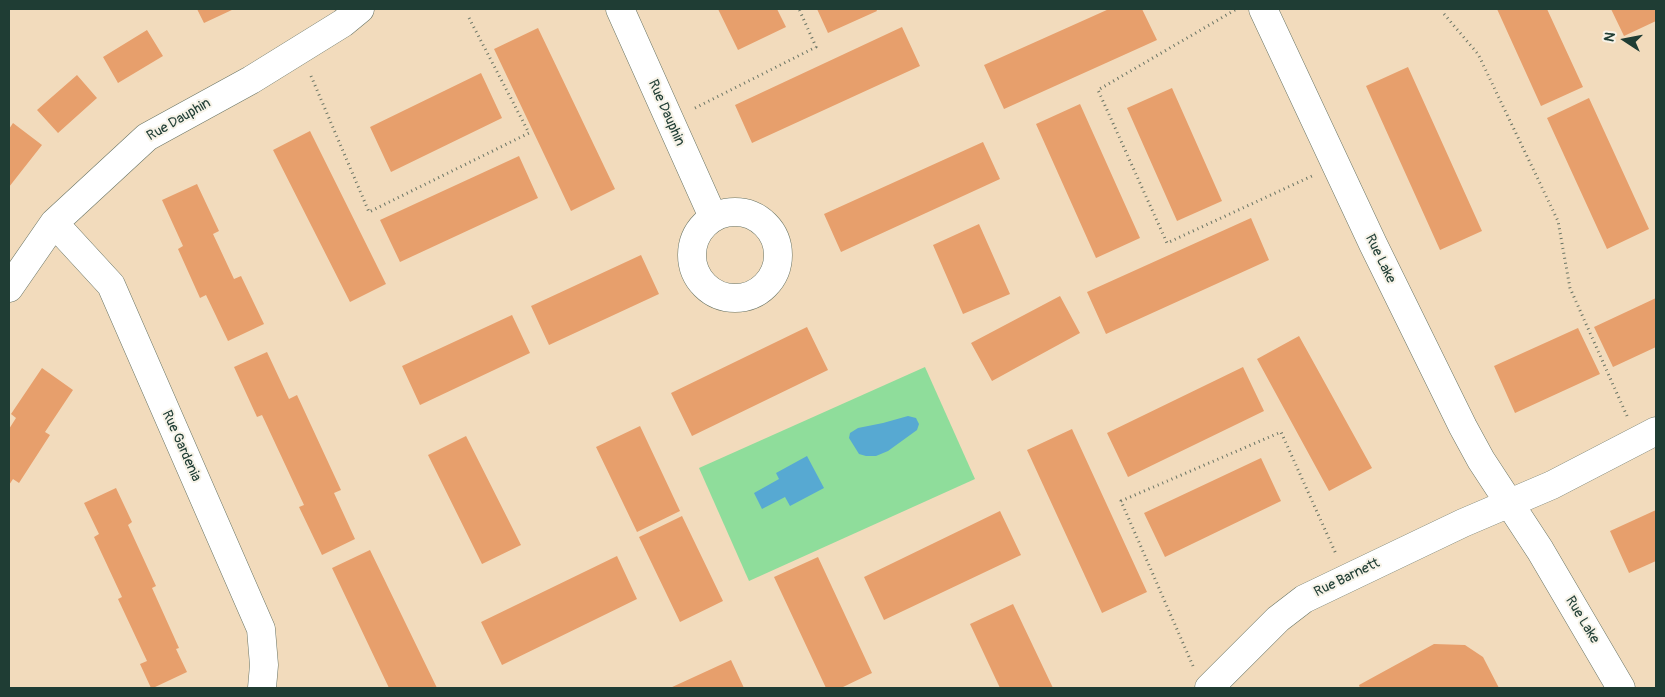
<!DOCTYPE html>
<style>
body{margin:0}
#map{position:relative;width:1665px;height:697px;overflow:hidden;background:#f2dbbc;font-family:Pangolin,sans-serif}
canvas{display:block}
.frame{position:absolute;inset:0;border:10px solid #1f3d34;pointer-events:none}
.north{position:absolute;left:1600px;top:15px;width:50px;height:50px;-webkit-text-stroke:4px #f7f3e8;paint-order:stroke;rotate:281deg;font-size:14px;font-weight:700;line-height:20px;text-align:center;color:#1f3d34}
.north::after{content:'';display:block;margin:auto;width:18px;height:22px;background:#1f3d34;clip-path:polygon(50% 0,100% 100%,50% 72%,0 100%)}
</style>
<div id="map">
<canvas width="1665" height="697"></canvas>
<div class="frame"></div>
<div class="north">N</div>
</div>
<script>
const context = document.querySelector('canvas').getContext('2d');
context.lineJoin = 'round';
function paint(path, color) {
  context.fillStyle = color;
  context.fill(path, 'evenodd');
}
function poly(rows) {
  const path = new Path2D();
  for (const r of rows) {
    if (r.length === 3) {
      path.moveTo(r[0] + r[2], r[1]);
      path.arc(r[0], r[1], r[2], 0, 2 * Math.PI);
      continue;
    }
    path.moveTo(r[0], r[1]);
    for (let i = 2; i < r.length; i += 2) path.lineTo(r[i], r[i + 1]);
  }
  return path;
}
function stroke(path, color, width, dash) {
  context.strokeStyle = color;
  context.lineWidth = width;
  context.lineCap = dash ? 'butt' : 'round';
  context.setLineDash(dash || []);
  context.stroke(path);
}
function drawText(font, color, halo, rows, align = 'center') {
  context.font = font + ' Pangolin,sans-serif';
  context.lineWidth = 4;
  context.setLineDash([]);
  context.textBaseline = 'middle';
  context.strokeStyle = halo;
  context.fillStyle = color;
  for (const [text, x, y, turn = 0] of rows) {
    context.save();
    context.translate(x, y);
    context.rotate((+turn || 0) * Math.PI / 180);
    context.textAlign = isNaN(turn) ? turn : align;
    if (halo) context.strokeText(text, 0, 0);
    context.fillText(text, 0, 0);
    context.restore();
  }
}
const green = poly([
 [925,367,975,479,749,581,699,468]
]);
const water = poly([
 [908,416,916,418,919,424,917,430,888,451,876,456,866,456,859,454,849,438,850,433,858,428,883,423],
 [807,456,824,488,790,506,785,497,762,509,754,493,779,479,776,473]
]);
const building = poly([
 [197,9,234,9,204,23],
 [718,9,777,9,786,27,738,50],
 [817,9,876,9,877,11,828,33],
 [1109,9,1142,9,1157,40,1004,109,984,65],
 [1497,9,1547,9,1583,87,1541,106],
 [1611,9,1656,9,1656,21,1624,36],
 [902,27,920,66,752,143,735,105],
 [538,28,615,189,571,211,494,49],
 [147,30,163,56,118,83,103,57],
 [1408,67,1482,231,1440,250,1366,86],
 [481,73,502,118,391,172,370,127],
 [77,75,97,98,58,133,37,110],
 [1172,88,1222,201,1177,221,1127,108],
 [1589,98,1649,229,1607,249,1547,118],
 [1080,104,1140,238,1096,258,1036,124],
 [13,123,42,145,9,187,9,129],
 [310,131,386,284,350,302,273,150],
 [983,142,1000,179,841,252,824,214],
 [519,156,538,198,400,262,380,220],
 [197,184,219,231,213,234,234,279,241,276,264,324,228,341,206,295,200,298,178,249,183,246,162,200],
 [1251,218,1269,260,1106,334,1087,292],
 [979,224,1010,294,963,314,933,245],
 [641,255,659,294,549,345,531,306],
 [1060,296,1080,333,992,381,971,343],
 [1656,298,1656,347,1613,367,1594,327],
 [512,315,530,353,420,405,402,366],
 [807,327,828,370,692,436,671,393],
 [1578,328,1600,374,1515,413,1494,366],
 [1299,336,1372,468,1329,491,1257,359],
 [267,352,289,399,297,395,341,490,334,493,355,539,322,555,299,507,304,505,262,415,257,417,234,367],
 [1243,367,1264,411,1128,477,1107,433],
 [42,368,73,390,45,432,50,435,19,483,13,479,9,485,9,429,16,418,11,414],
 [640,426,680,511,637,532,596,447],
 [1072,429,1147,592,1102,613,1027,450],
 [466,436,521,545,482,564,428,455],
 [1261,458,1281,501,1165,557,1144,513],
 [116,488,132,522,128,525,156,586,152,588,179,648,176,649,187,672,153,688,151,688,140,664,147,661,118,599,122,597,94,537,99,534,84,503],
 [1656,510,1656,561,1629,573,1610,531],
 [1000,511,1021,555,884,620,864,577],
 [682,516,723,601,680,622,639,537],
 [370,550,437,688,389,688,332,568],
 [617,556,637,599,502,665,481,622],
 [818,557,872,673,841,688,826,688,774,577],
 [1013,604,1053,688,1000,688,970,624],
 [1434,644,1465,645,1483,657,1499,688,1360,688,1359,685],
 [731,660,744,688,670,688]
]);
const path = poly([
 [1235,10,1098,90,1167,243,1312,176],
 [1444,14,1478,54,1558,221,1570,288,1627,416],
 [311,76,369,212,529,133,468,16],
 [695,108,816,47,799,9],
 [1193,666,1121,501,1281,432,1336,554]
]);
const minor = poly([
 [620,9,713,217],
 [1263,9,1373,244,1463,427,1481,460,1540,550,1621,688],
 [735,255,43],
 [54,223,111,285,261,629,264,665,262,688],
 [9,288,54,223,147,137,251,80,343,23,360,9],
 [1209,688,1278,619,1304,599,1463,523,1552,485,1656,431]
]);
const streetNames = [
 ["Rue Dauphin",666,113,66],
 ["Rue Dauphin",179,120,-30],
 ["Rue Lake",1380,259,64],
 ["Rue Gardenia",181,446,66],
 ["Rue Barnett",1347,578,-26],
 ["Rue Lake",1582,620,59]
];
paint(green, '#8fdd9b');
paint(water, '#57a9d2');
paint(building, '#e79f6c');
stroke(minor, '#697464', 29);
stroke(path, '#697464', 3, [1, 4]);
stroke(minor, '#fff', 28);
drawText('14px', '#1f3d34', '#f7f3e8', streetNames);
</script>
